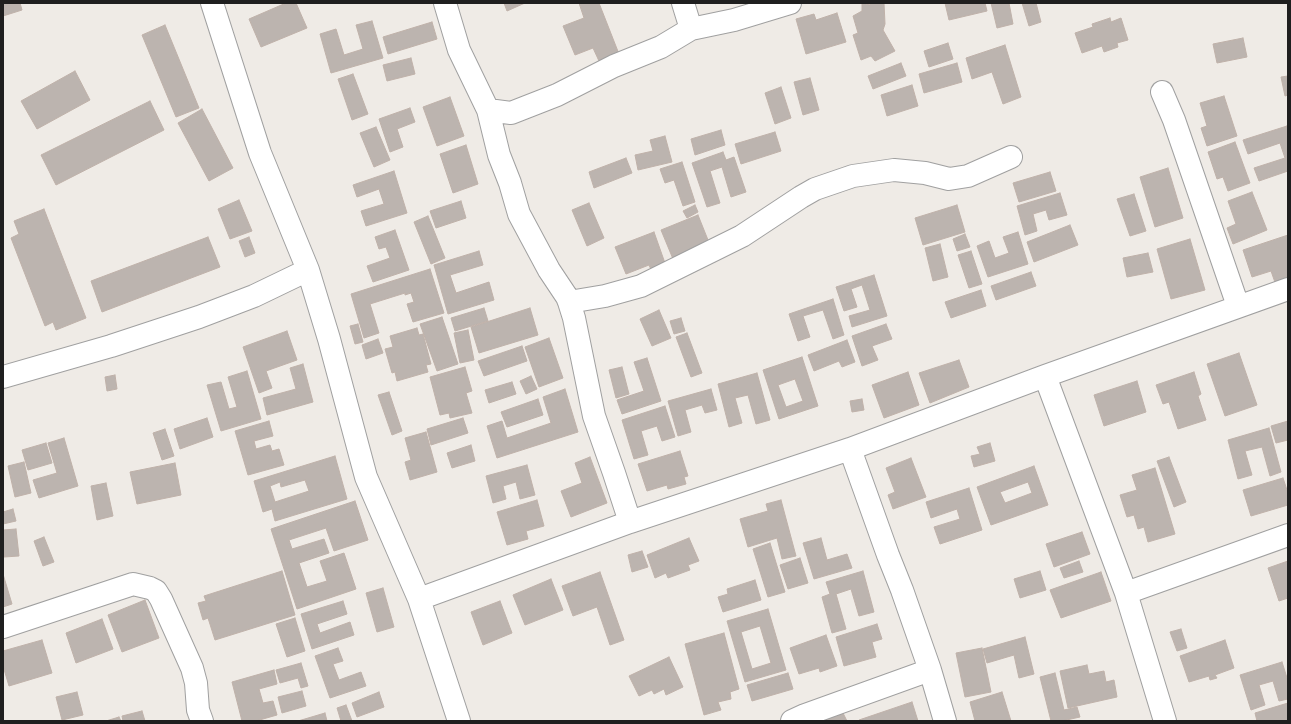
<!DOCTYPE html>
<style>
body{margin:0}
#map{position:relative;width:1291px;height:724px;overflow:hidden;background:#efebe6;font-family:"IBM Plex Sans",sans-serif}
canvas{display:block}
.frame{position:absolute;inset:0;border:4px solid #1f1f1f;pointer-events:none}
</style>
<div id="map">
<canvas width="1291" height="724"></canvas>
<div class="frame"></div>
</div>
<script>
const context = document.querySelector('canvas').getContext('2d');
context.lineJoin = 'round';
function paint(path, color) {
  context.fillStyle = color;
  context.fill(path, 'evenodd');
}
function poly(rows) {
  const path = new Path2D();
  for (const r of rows) {
    path.moveTo(r[0], r[1]);
    for (let i = 2; i < r.length; i += 2) path.lineTo(r[i], r[i + 1]);
  }
  return path;
}
function stroke(path, color, width, dash) {
  context.strokeStyle = color;
  context.lineWidth = width;
  context.lineCap = dash ? 'butt' : 'round';
  context.setLineDash(dash || []);
  context.stroke(path);
}
const building = poly([
 [3,3,20,3,22,10,3,16,3,3],
 [286,3,296,3,307,28,261,47,249,19,286,3],
 [504,3,525,3,507,11,504,3],
 [579,3,599,3,619,54,599,61,593,48,575,55,563,26,584,18,579,3],
 [862,3,870,5,870,3,884,3,885,24,883,30,895,51,875,61,871,56,861,60,853,35,858,33,853,16,862,11,862,3],
 [945,3,985,3,987,11,949,20,945,3],
 [991,3,1009,3,1013,24,997,28,991,3],
 [1022,3,1036,3,1041,22,1029,26,1022,3],
 [837,13,846,42,806,54,796,19,814,14,816,20,837,13],
 [1110,18,1111,22,1121,18,1128,40,1117,43,1118,47,1104,52,1102,46,1082,53,1075,33,1093,27,1092,24,1110,18],
 [372,21,383,58,331,73,320,34,336,29,344,55,363,49,356,25,372,21],
 [432,22,437,39,388,54,383,37,432,22],
 [165,25,199,108,176,117,142,35,165,25],
 [1243,38,1247,57,1217,63,1213,44,1243,38],
 [948,43,953,59,929,67,924,51,948,43],
 [1005,45,1021,97,1003,104,992,72,972,79,966,58,1005,45],
 [411,58,415,74,387,81,383,65,411,58],
 [901,63,906,76,873,89,868,76,901,63],
 [957,63,962,82,924,93,919,74,957,63],
 [75,71,90,100,37,129,21,101,75,71],
 [353,74,368,114,352,120,338,79,353,74],
 [1288,76,1288,95,1285,96,1281,77,1288,76],
 [810,78,819,110,803,115,794,82,810,78],
 [912,85,918,106,887,116,881,95,912,85],
 [781,87,791,118,775,124,765,93,781,87],
 [1224,96,1237,136,1207,146,1201,128,1207,126,1200,103,1224,96],
 [450,97,464,136,437,146,423,107,450,97],
 [150,101,164,130,56,185,41,155,150,101],
 [410,108,415,122,397,129,403,147,390,152,379,119,410,108],
 [202,109,233,168,209,181,178,123,202,109],
 [1287,126,1288,130,1288,171,1259,181,1254,168,1285,158,1280,143,1248,154,1243,140,1287,126],
 [376,127,390,160,374,167,360,133,376,127],
 [721,130,725,145,695,155,691,139,721,130],
 [775,132,781,151,741,164,735,144,775,132],
 [665,136,672,162,638,170,635,155,653,151,650,140,665,136],
 [1235,142,1250,183,1228,191,1223,177,1217,179,1208,152,1235,142],
 [466,145,478,184,453,193,440,154,466,145],
 [723,152,726,160,734,157,746,192,731,197,722,167,710,171,720,203,707,207,692,163,723,152],
 [626,158,632,173,594,188,589,172,626,158],
 [682,162,695,202,683,206,674,180,665,183,660,169,682,162],
 [1168,168,1183,218,1155,227,1140,177,1168,168],
 [394,171,407,213,366,226,361,211,384,204,379,189,357,197,353,185,394,171],
 [1050,172,1056,191,1019,202,1013,183,1050,172],
 [1252,192,1267,230,1233,244,1227,228,1236,224,1228,201,1252,192],
 [1060,193,1067,215,1049,220,1046,210,1033,214,1037,231,1025,235,1017,206,1060,193],
 [1134,194,1146,231,1130,236,1117,199,1134,194],
 [239,200,252,231,230,239,218,209,239,200],
 [461,201,466,218,436,228,430,211,461,201],
 [589,203,604,238,587,246,572,210,589,203],
 [695,205,698,212,687,218,683,211,695,205],
 [957,205,965,232,923,245,915,218,957,205],
 [44,209,86,318,56,330,53,322,45,326,11,238,19,234,14,221,44,209],
 [698,215,710,245,673,259,661,230,698,215],
 [428,216,445,258,431,264,414,222,428,216],
 [1070,225,1078,245,1034,262,1027,242,1070,225],
 [395,230,409,270,373,282,367,266,390,258,386,247,379,249,375,237,395,230],
 [654,232,666,266,652,272,649,265,626,274,615,247,654,232],
 [1018,232,1028,264,988,277,977,246,989,241,995,258,1009,253,1003,237,1018,232],
 [965,234,970,247,957,251,953,239,965,234],
 [1288,235,1288,284,1277,288,1271,271,1252,277,1243,250,1288,235],
 [208,237,220,267,102,312,91,281,208,237],
 [249,237,255,253,245,257,239,241,249,237],
 [1190,239,1205,290,1171,299,1157,249,1190,239],
 [940,244,948,277,933,281,925,248,940,244],
 [479,251,483,265,450,275,456,293,489,282,494,300,448,314,434,265,479,251],
 [971,251,982,284,969,288,958,255,971,251],
 [1148,253,1153,272,1127,277,1123,258,1148,253],
 [430,269,444,313,413,322,407,304,414,302,411,293,405,295,405,293,370,304,379,333,364,338,351,294,430,269],
 [1031,272,1036,286,996,300,991,286,1031,272],
 [874,275,887,316,852,327,849,316,870,310,862,285,851,289,857,307,844,311,836,287,874,275],
 [981,290,986,306,951,318,945,302,981,290],
 [833,299,844,335,833,339,823,310,803,316,810,337,798,341,789,314,833,299],
 [484,308,488,321,455,331,451,318,484,308],
 [530,308,538,335,479,353,471,327,530,308],
 [659,310,671,338,652,346,640,319,659,310],
 [442,317,458,364,437,371,420,324,442,317],
 [681,318,685,331,674,334,670,321,681,318],
 [358,324,363,342,355,344,350,326,358,324],
 [886,324,892,339,872,346,878,360,862,366,852,336,886,324],
 [417,328,419,335,423,334,431,364,426,365,428,372,397,381,395,372,392,373,385,349,393,347,390,336,417,328],
 [468,330,474,360,460,363,454,333,468,330],
 [287,331,297,360,266,371,272,388,259,393,243,347,287,331],
 [687,333,702,373,691,377,676,337,687,333],
 [549,338,563,378,539,387,525,347,549,338],
 [378,339,383,353,366,359,362,345,378,339],
 [847,340,855,362,842,367,839,361,814,371,808,355,847,340],
 [522,346,527,361,484,376,478,361,522,346],
 [1239,353,1257,405,1225,416,1207,364,1239,353],
 [802,357,818,406,779,419,763,370,802,357],
 [795,379,803,401,786,407,778,385,795,379],
 [647,358,661,401,622,414,617,400,644,391,634,362,647,358],
 [959,360,969,387,930,403,919,373,959,360],
 [303,364,313,402,267,415,263,398,296,389,290,368,303,364],
 [465,367,472,391,466,393,472,413,450,418,449,413,440,415,430,377,465,367],
 [622,367,629,394,616,398,609,370,622,367],
 [247,371,261,419,221,431,207,385,221,382,229,409,237,407,228,377,247,371],
 [908,372,919,405,884,418,872,385,908,372],
 [1194,372,1201,394,1198,396,1206,420,1178,429,1169,402,1163,404,1156,385,1194,372],
 [757,373,770,420,756,424,748,395,735,398,742,423,729,427,718,384,757,373],
 [115,375,117,389,107,391,105,377,115,375],
 [531,376,537,389,526,394,520,381,531,376],
 [1137,381,1146,412,1104,426,1094,395,1137,381],
 [512,382,516,394,489,403,485,390,512,382],
 [565,389,578,432,497,458,487,426,502,421,507,438,551,423,543,397,565,389],
 [711,389,717,410,705,413,702,405,685,410,691,432,678,436,668,401,711,389],
 [389,392,402,431,392,435,378,395,389,392],
 [538,399,543,415,507,427,501,412,538,399],
 [862,399,864,410,852,412,850,401,862,399],
 [665,406,675,437,662,441,657,426,641,431,648,455,634,459,622,420,665,406],
 [207,418,213,437,180,449,174,429,207,418],
 [463,418,468,433,431,445,427,429,463,418],
 [269,421,273,436,254,441,256,449,270,445,272,451,279,449,284,465,248,475,235,431,269,421],
 [1288,421,1288,440,1276,443,1271,426,1288,421],
 [1269,428,1281,472,1270,476,1262,447,1245,451,1252,475,1238,479,1228,440,1269,428],
 [165,429,174,456,162,460,153,433,165,429],
 [426,432,437,472,410,480,405,462,411,460,405,438,426,432],
 [64,438,78,486,39,498,33,480,57,473,48,443,64,438],
 [46,443,52,463,28,470,22,450,46,443],
 [990,443,995,461,974,467,971,456,980,454,977,447,990,443],
 [471,445,475,461,452,468,447,453,471,445],
 [680,451,688,476,684,477,686,484,668,489,667,485,647,491,638,464,680,451],
 [335,456,347,499,275,521,272,509,263,512,254,481,335,456],
 [305,480,309,491,275,502,270,486,280,482,281,487,305,480],
 [590,457,607,503,571,517,561,491,582,483,575,463,590,457],
 [1169,457,1186,502,1174,507,1157,461,1169,457],
 [911,458,926,497,893,509,888,495,895,492,886,468,911,458],
 [24,462,31,493,15,497,8,466,24,462],
 [175,463,181,495,137,504,130,472,175,463],
 [527,465,535,495,520,499,516,482,503,486,506,499,493,503,486,476,527,465],
 [1034,466,1048,505,991,525,977,487,1034,466],
 [1028,482,1032,493,1005,503,1000,492,1028,482],
 [1155,468,1175,534,1148,542,1144,527,1138,529,1134,515,1127,517,1120,495,1137,490,1132,475,1155,468],
 [1283,478,1288,493,1288,505,1251,516,1243,490,1283,478],
 [106,483,113,516,97,520,91,486,106,483],
 [969,488,982,530,940,544,934,527,960,519,957,509,931,518,926,502,969,488],
 [537,500,544,526,526,531,528,539,507,545,497,512,537,500],
 [781,500,796,556,782,559,777,538,748,547,740,519,768,511,766,504,781,500],
 [355,501,368,540,334,551,326,528,289,540,292,549,324,539,329,553,299,563,307,587,327,581,320,561,344,553,356,589,297,609,271,529,355,501],
 [13,509,16,521,3,524,3,512,13,509],
 [16,529,19,556,4,557,3,530,16,529],
 [1082,532,1090,554,1054,567,1046,544,1082,532],
 [44,537,54,562,43,566,34,541,44,537],
 [689,538,699,561,688,565,690,570,668,578,666,573,655,578,647,555,689,538],
 [821,538,827,560,847,554,852,568,814,579,803,543,821,538],
 [770,543,785,592,768,597,753,549,770,543],
 [642,551,648,567,632,572,628,555,642,551],
 [800,558,808,583,788,589,780,565,800,558],
 [1079,561,1083,572,1064,578,1060,568,1079,561],
 [1288,561,1288,598,1279,601,1268,568,1288,561],
 [282,571,295,615,215,640,208,618,203,620,198,603,206,601,204,596,282,571],
 [863,571,874,612,859,616,851,589,836,594,846,629,832,633,822,597,830,594,826,582,863,571],
 [1040,571,1046,590,1020,598,1014,579,1040,571],
 [600,572,624,640,610,645,597,607,573,616,562,586,600,572],
 [1101,572,1111,601,1061,618,1050,590,1101,572],
 [3,574,12,604,3,607,3,574],
 [551,579,563,610,525,625,513,595,551,579],
 [755,580,761,600,723,612,718,597,728,594,727,589,755,580],
 [383,588,394,627,377,632,366,593,383,588],
 [145,600,159,638,122,652,108,615,145,600],
 [343,601,347,614,317,624,320,633,350,622,354,635,312,649,301,614,343,601],
 [500,601,512,633,483,645,471,612,500,601],
 [768,609,786,670,745,682,727,621,768,609],
 [760,626,771,663,752,669,741,632,760,626],
 [295,618,305,651,287,657,276,624,295,618],
 [102,619,113,649,76,663,66,633,102,619],
 [877,624,882,639,872,642,876,657,844,666,836,637,877,624],
 [1181,629,1187,648,1177,651,1170,632,1181,629],
 [724,633,739,689,730,692,731,699,718,702,721,710,704,715,685,644,724,633],
 [826,635,837,666,820,672,819,668,799,674,790,648,826,635],
 [1025,637,1034,674,1019,678,1014,655,987,663,983,649,1025,637],
 [42,640,52,673,9,686,3,666,3,651,42,640],
 [1225,640,1234,668,1215,675,1217,678,1210,680,1209,676,1189,682,1180,656,1225,640],
 [338,648,343,661,333,664,339,680,361,672,366,686,330,698,315,656,338,648],
 [982,648,991,692,965,697,956,653,982,648],
 [669,657,683,687,666,695,664,689,654,694,652,690,639,696,629,676,669,657],
 [1282,662,1288,681,1288,699,1279,701,1273,681,1259,685,1265,705,1251,710,1240,675,1282,662],
 [301,663,308,686,301,688,298,678,280,683,276,670,301,663],
 [1087,665,1089,674,1104,671,1106,682,1114,680,1117,697,1068,708,1060,671,1087,665],
 [274,670,277,684,259,689,263,703,273,701,277,715,256,721,242,721,232,682,274,670],
 [788,673,793,689,752,701,747,685,788,673],
 [1055,673,1064,710,1077,707,1080,717,1062,721,1051,721,1040,677,1055,673],
 [302,691,306,706,282,713,278,697,302,691],
 [77,692,83,715,62,720,56,697,77,692],
 [379,692,384,707,357,717,352,703,379,692],
 [1002,692,1011,721,975,721,970,702,1002,692],
 [912,702,918,721,860,721,859,720,912,702],
 [1288,703,1288,721,1257,721,1255,713,1288,703],
 [346,705,352,721,341,721,337,708,346,705],
 [142,711,145,721,123,721,122,716,142,711],
 [842,711,847,721,824,721,823,720,842,711],
 [325,713,327,721,298,721,325,713],
 [119,717,121,721,106,721,119,717]
]);
const minor = poly([
 [212,3,260,153,308,270,329,339,366,477,419,599,459,721],
 [445,3,459,50,488,110,499,155,510,183,519,214,549,270,567,297,569,302,574,318,594,416,614,473,630,522],
 [683,3,691,29],
 [1162,92,1174,120,1238,306],
 [488,110,511,113,557,95,614,66,661,47,691,29,734,20,790,3],
 [569,302,605,296,641,286,742,236,801,197,815,189,853,176,894,170,925,173,949,179,968,176,1011,157],
 [1045,376,1126,593,1165,721],
 [3,377,111,346,199,317,254,296,308,270],
 [850,449,888,555,902,590,930,670,945,721],
 [1126,593,1288,535],
 [419,599,630,522,850,449,1045,376,1288,289],
 [3,627,133,584,150,588,156,591,161,599,192,668,196,683,198,710,202,721],
 [792,721,805,715,930,670]
]);
paint(building, '#bcb4af');
stroke(building, '#bfb1a9', 1);
stroke(minor, '#a0a0a0', 24);
stroke(minor, '#fff', 22);
</script>
